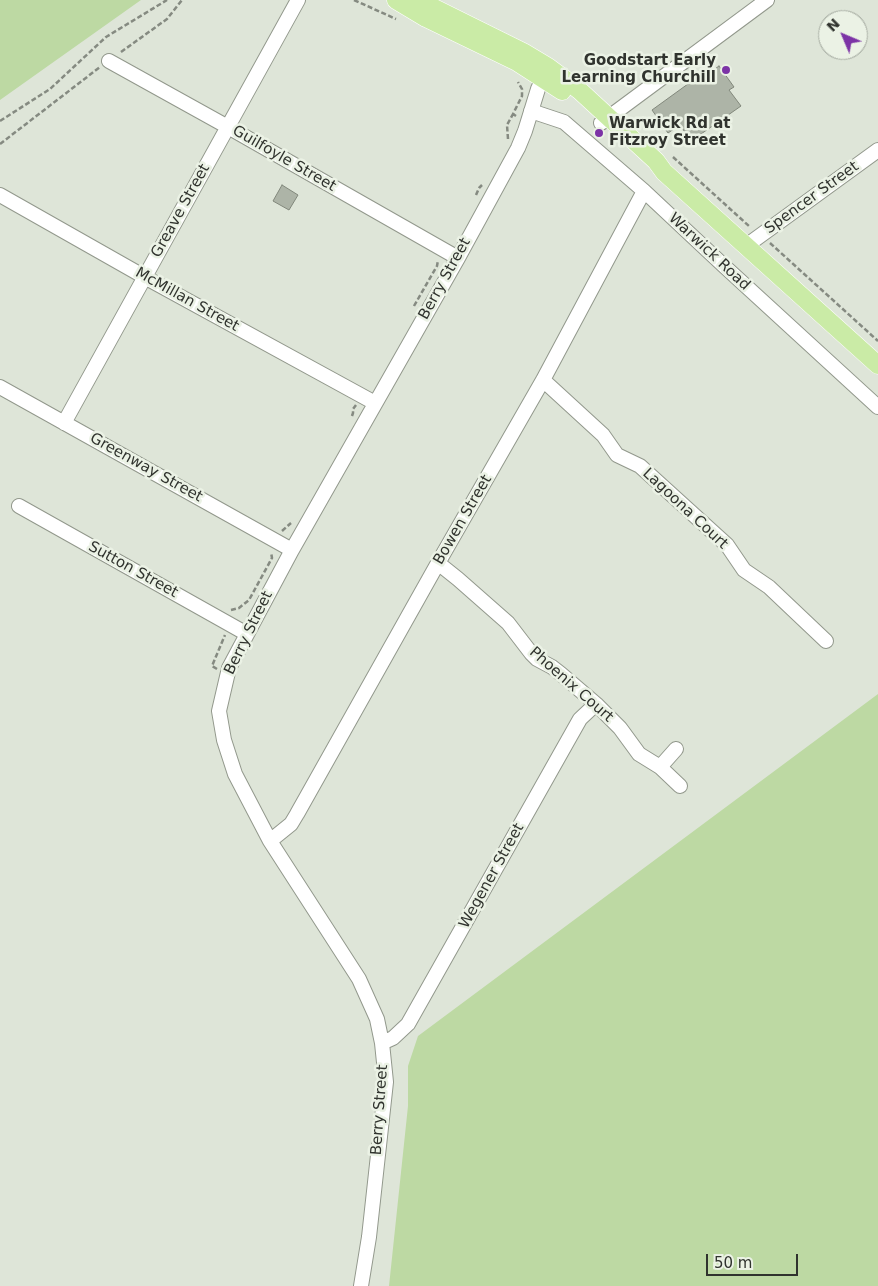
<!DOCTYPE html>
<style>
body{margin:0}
#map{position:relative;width:878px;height:1286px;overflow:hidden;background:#dee5d8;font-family:"DejaVu Sans",sans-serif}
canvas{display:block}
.north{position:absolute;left:818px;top:10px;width:50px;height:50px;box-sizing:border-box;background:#ebf2e5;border:1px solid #a0a69c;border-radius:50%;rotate:315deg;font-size:14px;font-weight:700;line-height:20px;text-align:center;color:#30332e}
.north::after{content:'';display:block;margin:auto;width:18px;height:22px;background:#7c33a6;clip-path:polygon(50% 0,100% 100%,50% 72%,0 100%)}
.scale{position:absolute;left:706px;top:1254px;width:92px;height:22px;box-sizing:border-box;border:2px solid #30332e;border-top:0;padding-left:6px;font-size:15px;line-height:18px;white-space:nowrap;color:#30332e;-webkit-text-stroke:4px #ebf2e5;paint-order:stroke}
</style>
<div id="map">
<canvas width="878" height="1286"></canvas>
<div class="north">N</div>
<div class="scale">50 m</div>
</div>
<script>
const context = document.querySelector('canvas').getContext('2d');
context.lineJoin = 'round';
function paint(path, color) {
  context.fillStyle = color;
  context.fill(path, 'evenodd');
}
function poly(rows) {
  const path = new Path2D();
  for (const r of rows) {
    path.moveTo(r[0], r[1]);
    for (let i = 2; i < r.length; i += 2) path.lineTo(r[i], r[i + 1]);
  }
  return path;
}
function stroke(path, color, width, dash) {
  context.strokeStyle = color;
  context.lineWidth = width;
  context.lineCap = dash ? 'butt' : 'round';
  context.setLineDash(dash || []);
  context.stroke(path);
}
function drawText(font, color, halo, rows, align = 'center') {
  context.font = font + ' "DejaVu Sans",sans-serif';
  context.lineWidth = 5;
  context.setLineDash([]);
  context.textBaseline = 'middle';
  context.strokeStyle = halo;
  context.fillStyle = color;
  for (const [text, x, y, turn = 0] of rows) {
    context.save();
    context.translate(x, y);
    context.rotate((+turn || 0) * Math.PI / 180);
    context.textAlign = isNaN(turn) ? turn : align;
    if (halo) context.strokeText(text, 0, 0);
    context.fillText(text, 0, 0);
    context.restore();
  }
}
const green = poly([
 [0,0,141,0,0,100],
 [878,694,878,1286,389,1286,408,1106,408,1066,418,1036]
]);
const building = poly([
 [719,66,734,87,729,90,741,106,691,141,680,125,668,133,652,110,710,68,712,71,719,66],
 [282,185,298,195,289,210,273,201,282,185]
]);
const path = poly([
 [354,0,396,19],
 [121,52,167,19,182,0],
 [516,116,513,114,522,96,522,89,518,82],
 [0,121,50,89,106,37,167,0],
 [508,139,507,125,513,114],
 [0,144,100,67],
 [673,157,750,227],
 [476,195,479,188,482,185],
 [770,243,878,341],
 [414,306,437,266,438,260],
 [352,416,353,413,353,409,356,405],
 [282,531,291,523],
 [231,610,239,608,249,600,272,558,271,552],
 [217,669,212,666,225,635]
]);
const minor = poly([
 [109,61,228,127,458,258],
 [531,111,564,122,644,191,723,265,878,407],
 [601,123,767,0],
 [0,195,150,280,375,403],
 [746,246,878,150],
 [543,380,603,435,617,455,640,466,727,545,744,570,769,587,826,641],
 [0,387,292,550],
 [64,423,298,0],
 [19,506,247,634],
 [438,563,458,579,508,623,531,653,537,659,552,667,561,674,596,704,620,728,639,754,660,767,680,786],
 [660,767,676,749],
 [270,841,291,824,297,814,438,563,543,380,644,191],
 [382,1043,393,1038,408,1024,580,719,596,704],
 [361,1286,369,1237,386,1082,382,1043,377,1019,359,979,270,841,235,774,224,740,219,711,229,668,292,550,458,258,518,148,525,131,538,89,547,70]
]);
const major = poly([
 [396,0,426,18,517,62,562,91],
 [421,0,432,7,523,52,548,67,579,90,656,161,664,172,878,365]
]);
const markers = [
 [726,70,5,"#7c33a6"],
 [599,133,5,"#7c33a6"]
];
const poiNames = [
 ["Goodstart Early",716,61],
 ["Learning Churchill",716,78],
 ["Warwick Rd at",609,124,"left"],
 ["Fitzroy Street",609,141,"left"]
];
const streetNames = [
 ["Guilfoyle Street",284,159,30],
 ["Spencer Street",812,198,-36],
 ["Greave Street",181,211,-61],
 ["Warwick Road",709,252,43],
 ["Berry Street",445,279,-61],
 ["McMillan Street",187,300,29],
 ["Greenway Street",146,468,29],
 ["Lagoona Court",685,509,43],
 ["Bowen Street",463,520,-60],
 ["Sutton Street",133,570,29],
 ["Berry Street",249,633,-64],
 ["Phoenix Court",571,685,41],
 ["Wegener Street",492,876,-61],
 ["Berry Street",380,1110,-86]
];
paint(green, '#bdd9a3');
paint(building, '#adb4a7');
stroke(building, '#81877b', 1);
stroke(minor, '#92988c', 16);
stroke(major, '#fff', 19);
stroke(path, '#858a81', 2.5, [5, 2.5]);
stroke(minor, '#fff', 14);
stroke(major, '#caeba6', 18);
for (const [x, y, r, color] of markers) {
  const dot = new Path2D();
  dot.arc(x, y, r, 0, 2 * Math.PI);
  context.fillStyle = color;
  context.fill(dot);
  stroke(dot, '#ebf2e5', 2);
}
drawText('bold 15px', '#30332e', '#ebf2e5', poiNames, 'right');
drawText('15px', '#30332e', '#ebf2e5', streetNames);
</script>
